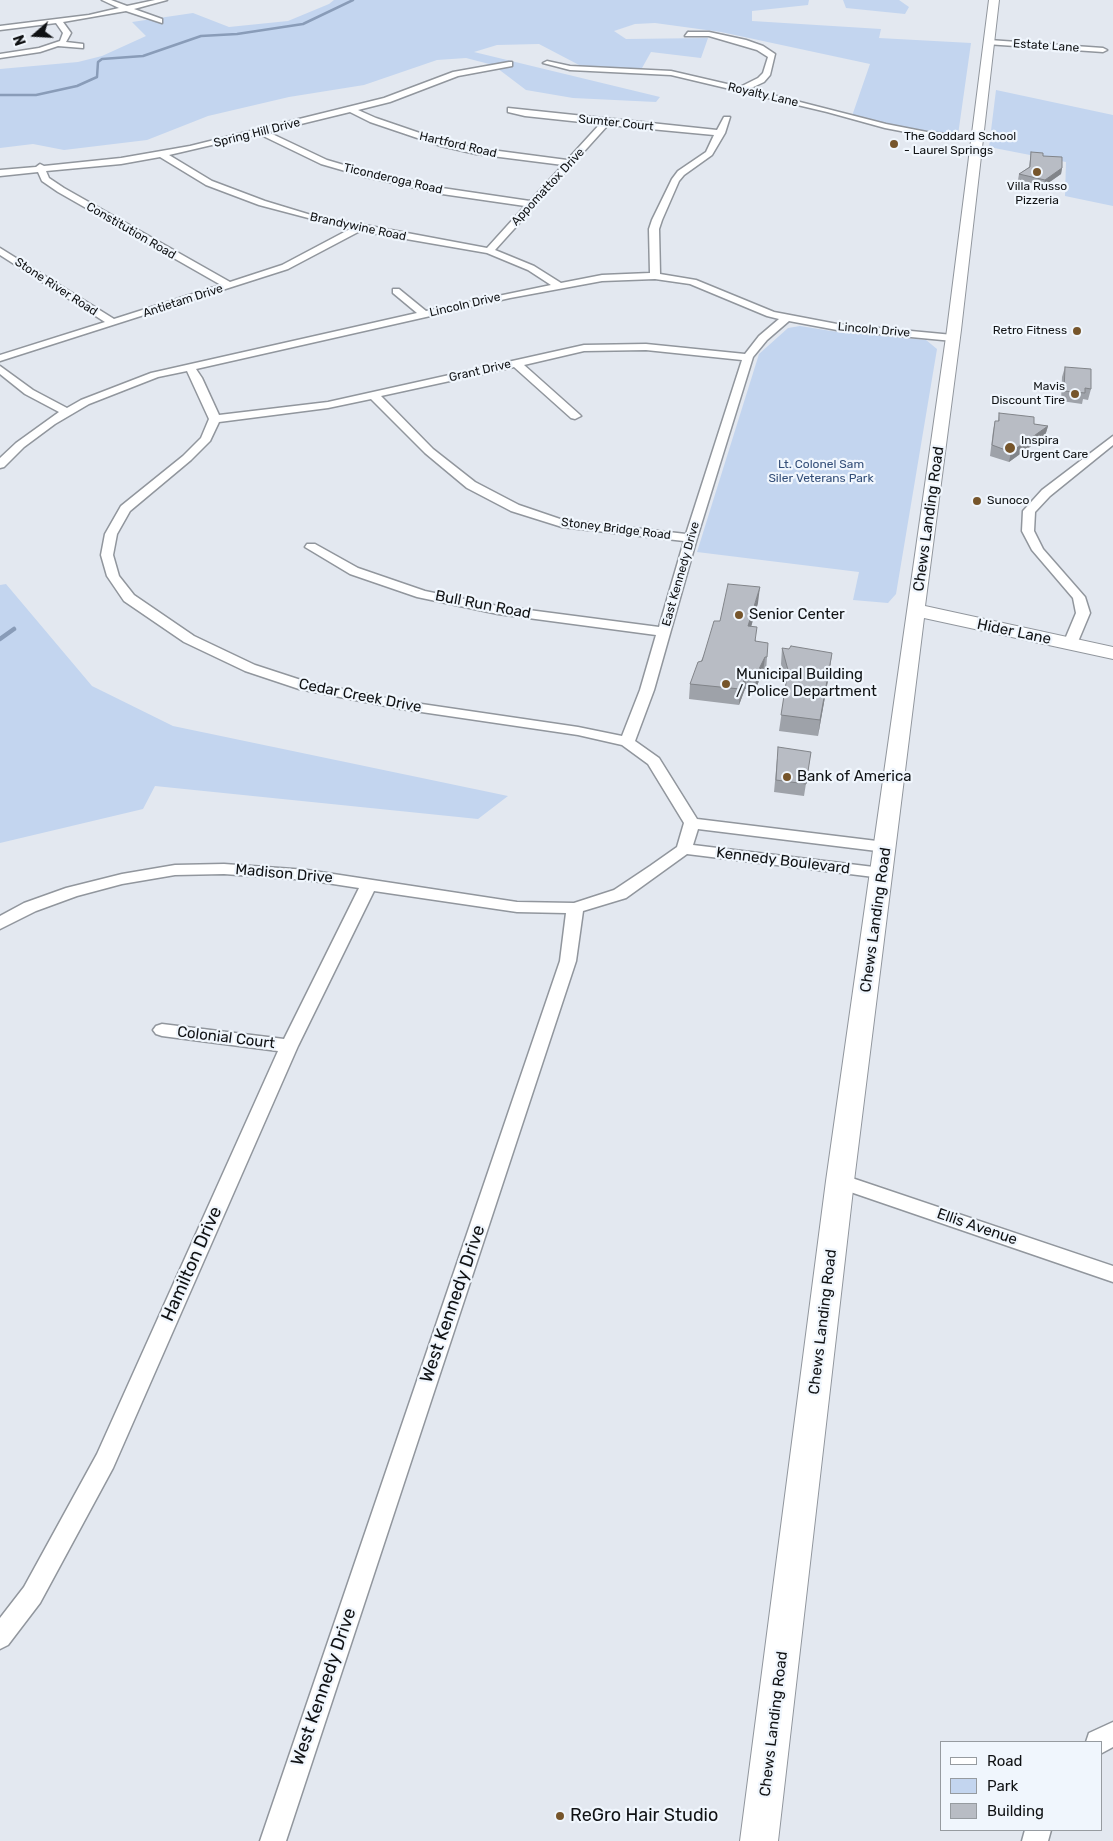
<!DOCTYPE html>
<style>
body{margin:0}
#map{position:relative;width:1113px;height:1841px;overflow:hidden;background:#e3e8f0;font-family:Rubik,sans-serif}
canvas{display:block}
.legend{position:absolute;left:940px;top:1741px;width:162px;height:90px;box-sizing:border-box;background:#f0f6fd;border:1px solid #969ba0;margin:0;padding:6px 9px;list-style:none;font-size:15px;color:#101214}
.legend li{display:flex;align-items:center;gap:10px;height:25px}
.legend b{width:25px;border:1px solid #969ba0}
.north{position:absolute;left:10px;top:10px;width:50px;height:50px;-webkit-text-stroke:4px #f0f6fd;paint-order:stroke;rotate:251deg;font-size:14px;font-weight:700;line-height:20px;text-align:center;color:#101214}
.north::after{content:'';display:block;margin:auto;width:18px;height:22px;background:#101214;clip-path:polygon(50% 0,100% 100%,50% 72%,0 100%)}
</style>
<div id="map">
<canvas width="1113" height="1841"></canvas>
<ul class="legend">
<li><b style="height:6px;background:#fff"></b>Road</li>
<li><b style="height:14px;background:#c3d5ef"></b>Park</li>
<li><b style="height:14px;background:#b8bcc4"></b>Building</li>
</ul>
<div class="north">N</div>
</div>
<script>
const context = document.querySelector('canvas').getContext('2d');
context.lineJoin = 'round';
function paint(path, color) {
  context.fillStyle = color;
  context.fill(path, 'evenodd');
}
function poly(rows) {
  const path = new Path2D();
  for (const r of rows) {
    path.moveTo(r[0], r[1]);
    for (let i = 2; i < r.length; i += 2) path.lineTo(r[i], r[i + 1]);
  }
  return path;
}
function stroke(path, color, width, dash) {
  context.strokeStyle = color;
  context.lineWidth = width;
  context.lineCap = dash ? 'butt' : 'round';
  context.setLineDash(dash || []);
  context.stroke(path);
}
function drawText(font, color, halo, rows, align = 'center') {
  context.font = font + ' Rubik,sans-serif';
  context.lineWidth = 4.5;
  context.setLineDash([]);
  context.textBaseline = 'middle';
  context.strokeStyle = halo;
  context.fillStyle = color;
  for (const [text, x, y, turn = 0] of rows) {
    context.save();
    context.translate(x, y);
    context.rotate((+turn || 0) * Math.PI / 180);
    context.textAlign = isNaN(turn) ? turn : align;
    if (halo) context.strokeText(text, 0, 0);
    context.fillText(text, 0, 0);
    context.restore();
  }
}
const green = poly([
 [334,0,809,0,808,5,752,11,752,21,881,29,879,38,971,43,958,135,914,132,852,116,870,64,721,32,655,23,635,24,614,31,626,39,708,38,701,58,651,52,642,68,623,69,581,66,539,44,497,45,474,52,660,97,656,102,573,98,526,90,493,65,466,58,437,60,364,85,289,97,208,116,147,140,64,150,33,144,0,148,0,69,78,62,102,56,146,36,132,22,193,13,229,27,288,21,329,4],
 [843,0,899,0,909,7,905,14,846,8],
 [996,90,1113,115,1113,206,1065,196,1066,162,989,147],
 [800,326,831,331,926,340,937,349,896,594,888,603,853,600,859,572,697,552,759,354,788,328],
 [6,584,92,686,173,726,508,796,478,819,155,786,143,809,0,843,0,585]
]);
const streamFar1 = poly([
 [0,95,36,95,77,86,97,77,98,62,102,59,143,56,201,36,237,34,303,24,353,0]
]);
const stream = poly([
 [0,639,14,629]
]);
const street = poly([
 [102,0,111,0,127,6,155,0,167,0,134,9,162,19,162,23,126,11,63,22,71,33,66,42,83,44,83,48,58,46,40,52,0,58,0,54,39,48,60,41,63,33,56,23,0,30,0,26,89,15,119,8,102,0],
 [688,32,709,32,746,40,763,46,775,54,770,75,764,82,749,89,886,124,932,133,977,135,981,137,977,139,932,137,885,128,827,112,671,75,570,70,543,63,547,61,570,66,671,71,740,87,758,78,763,73,768,57,757,50,709,36,685,36,688,32],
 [989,40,1103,48,1107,50,1103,52,986,44,986,40,989,40],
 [509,62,512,62,512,66,458,76,390,102,358,110,376,118,446,142,476,148,567,160,600,124,525,116,508,112,508,108,717,130,724,117,730,117,725,133,712,155,684,175,679,181,662,220,659,229,660,274,696,280,774,312,837,324,953,335,958,338,953,341,837,330,789,321,767,340,753,357,697,538,654,690,635,741,659,758,697,819,885,842,890,843,893,847,890,851,885,852,698,829,693,845,882,868,888,869,890,873,888,877,882,878,687,854,626,898,583,911,576,961,286,1841,260,1841,560,961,566,913,517,912,374,891,298,1046,113,1468,40,1603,8,1645,0,1649,0,1618,24,1587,97,1454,278,1051,162,1036,156,1034,153,1030,156,1026,162,1024,284,1039,359,888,307,880,224,874,175,875,122,884,77,896,36,911,0,929,0,916,24,903,66,888,122,874,175,865,224,864,307,870,517,902,574,903,614,890,650,866,677,847,684,823,648,764,622,745,578,735,401,709,299,689,245,671,184,642,124,601,107,576,101,555,105,534,121,506,183,456,201,438,209,419,187,371,158,377,89,404,55,424,24,447,4,467,0,468,0,458,16,443,59,412,25,394,0,374,0,366,33,390,67,408,81,400,151,373,417,313,393,293,393,289,399,289,426,311,551,285,528,270,487,253,360,231,288,269,0,361,0,355,105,322,0,255,0,248,114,319,221,285,58,192,42,181,38,172,0,176,0,170,36,167,40,164,44,166,121,158,190,146,384,98,453,72,509,62],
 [350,112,370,122,441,146,476,154,563,165,530,201,442,188,371,173,327,160,268,132,350,112],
 [608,125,714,135,706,152,678,171,672,179,652,220,649,229,650,273,602,275,561,283,534,266,495,250,608,125],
 [259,134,321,164,366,177,442,194,525,206,487,248,311,215,265,201,212,181,169,155,259,134],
 [160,157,206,185,259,205,350,229,282,265,230,282,64,188,49,178,46,171,121,164,160,157],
 [655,279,690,284,767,316,779,319,759,336,745,354,646,344,584,345,328,402,219,415,202,378,196,369,510,298,602,281,655,279],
 [646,350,742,360,686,534,563,520,519,505,475,482,433,449,381,396,514,367,571,418,575,419,581,416,579,414,524,365,584,351,646,350],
 [371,399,425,453,467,488,511,511,562,527,684,541,659,627,498,606,425,591,358,568,315,544,307,544,305,547,350,574,417,597,498,614,656,635,640,690,622,736,578,727,401,701,307,682,255,665,194,636,134,595,119,576,113,555,117,534,130,511,191,460,210,441,219,422,328,408,371,399],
 [1113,436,1113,445,1050,496,1035,512,1034,531,1043,549,1085,597,1090,613,1077,644,1070,648,1063,644,1076,613,1073,598,1032,550,1022,531,1023,511,1042,490,1113,436],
 [840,1174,1113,1266,1113,1282,833,1186,831,1181,833,1176,840,1174],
 [1113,1722,1113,1747,1102,1753,1102,1742,1086,1742,1089,1733,1113,1722],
 [1025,1830,1051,1830,1048,1841,1022,1841,1025,1830]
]);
const secondary = poly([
 [989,0,999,0,961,330,925,606,1113,647,1113,659,924,618,854,1181,778,1841,740,1841,826,1181,947,330,989,0]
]);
const wall = poly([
 [1031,152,1043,156,1062,168,1061,174,1044,186,1018,180,1019,174,1029,167],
 [1065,367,1091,389,1088,400,1083,399,1082,404,1061,401,1062,377],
 [999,413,1034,424,1048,426,1045,436,1009,462,990,456,993,431,995,421,998,421],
 [758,603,751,626,756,641,767,657,766,672,763,672,755,690,745,689,739,705,689,699,690,684,720,621],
 [782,648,830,669,818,736,779,731,786,684,781,664],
 [811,752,804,796,774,792,777,759]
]);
const shadedWall = poly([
 [1062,168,1061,174,1044,186,1045,180],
 [1048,426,1045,436,1009,462,1011,452],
 [760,587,758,603,747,641,748,626],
 [832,653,830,669,818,736,820,720],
 [765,657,763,672,755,690,756,675],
 [747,673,745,689,739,705,740,689]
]);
const building = poly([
 [1031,152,1043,153,1043,156,1062,157,1062,168,1045,180,1019,174,1030,167,1031,152],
 [1065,367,1091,369,1091,389,1085,388,1085,393,1064,391,1065,367],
 [999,413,1034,417,1034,424,1048,426,1011,452,992,445,995,421,999,421,999,413],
 [728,584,760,587,748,626,757,627,755,641,768,643,767,657,765,657,756,675,747,673,740,689,690,684,698,662,702,661,714,621,720,621,728,584],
 [791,646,832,653,820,720,781,715,788,670,782,648,789,649,791,646],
 [778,747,811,752,806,784,776,780,778,747]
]);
const markers = [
 [894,144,5,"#76552b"],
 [1037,172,5,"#76552b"],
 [1077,331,5,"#76552b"],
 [1075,394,5,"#76552b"],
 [1010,448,6,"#76552b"],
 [977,501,5,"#76552b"],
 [739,615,5,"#76552b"],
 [726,684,5,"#76552b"],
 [787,777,5,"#76552b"],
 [560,1816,5,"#76552b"]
];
const farStreetnames = [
 ["Estate Lane",1046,46,4],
 ["Royalty Lane",763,95,13],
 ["Sumter Court",616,123,6],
 ["Spring Hill Drive",257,133,-14],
 ["Hartford Road",458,145,13],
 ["Ticonderoga Road",393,179,13],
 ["Appomattox Drive",548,187,-47],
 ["Brandywine Road",358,227,12],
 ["Constitution Road",131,231,30],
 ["Stone River Road",56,287,33],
 ["Antietam Drive",183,301,-18],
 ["Lincoln Drive",465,305,-13],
 ["Lincoln Drive",874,330,5],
 ["Grant Drive",480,371,-13],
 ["Stoney Bridge Road",616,529,7],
 ["East Kennedy Drive",681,574,-74]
];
const farPoinames = [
 ["The Goddard School",904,137],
 ["- Laurel Springs",904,151],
 ["Villa Russo",1037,187,"center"],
 ["Pizzeria",1037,201,"center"],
 ["Retro Fitness",1067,331,"right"],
 ["Mavis",1065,387,"right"],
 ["Discount Tire",1065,401,"right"],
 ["Inspira",1021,441],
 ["Urgent Care",1021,455],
 ["Sunoco",987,501]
];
const farParknames = [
 ["Lt. Colonel Sam",821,465],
 ["Siler Veterans Park",821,479]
];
const streetNames = [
 ["Chews Landing Road",929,519,-82],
 ["Bull Run Road",483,605,11],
 ["Hider Lane",1014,632,12],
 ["Cedar Creek Drive",360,696,11],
 ["Kennedy Boulevard",783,861,7],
 ["Madison Drive",284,874,5],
 ["Chews Landing Road",876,920,-82],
 ["Colonial Court",226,1038,7],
 ["Ellis Avenue",977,1227,19],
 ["Chews Landing Road",823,1322,-83],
 ["Chews Landing Road",774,1724,-83]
];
const poiNames = [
 ["Senior Center",749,615],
 ["Municipal Building",736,675],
 ["/ Police Department",736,692],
 ["Bank of America",797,777]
];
const nearStreetnames = [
 ["Hamilton Drive",192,1264,-66],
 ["West Kennedy Drive",453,1304,-71],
 ["West Kennedy Drive",324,1687,-71]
];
const nearPoinames = [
 ["ReGro Hair Studio",570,1816]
];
paint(green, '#c3d5ef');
stroke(streamFar1, '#899cb8', 2.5);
stroke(stream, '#899cb8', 4.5);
stroke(street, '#91969d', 3);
stroke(secondary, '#91969d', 2);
paint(street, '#fff');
paint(secondary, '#fff');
paint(wall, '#9ea2a9');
paint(shadedWall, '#818489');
paint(building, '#b8bcc4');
stroke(building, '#818489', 1);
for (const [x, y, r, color] of markers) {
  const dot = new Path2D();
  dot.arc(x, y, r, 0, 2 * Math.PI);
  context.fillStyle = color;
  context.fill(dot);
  stroke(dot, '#f0f6fd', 2);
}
drawText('12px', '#101214', '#f0f6fd', farStreetnames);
drawText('12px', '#101214', '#f0f6fd', farPoinames, 'left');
drawText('12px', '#334e78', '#f0f6fd', farParknames);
drawText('15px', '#101214', '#f0f6fd', streetNames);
drawText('15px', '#101214', '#f0f6fd', poiNames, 'left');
drawText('18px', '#101214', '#f0f6fd', nearStreetnames);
drawText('18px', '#101214', '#f0f6fd', nearPoinames, 'left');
</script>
